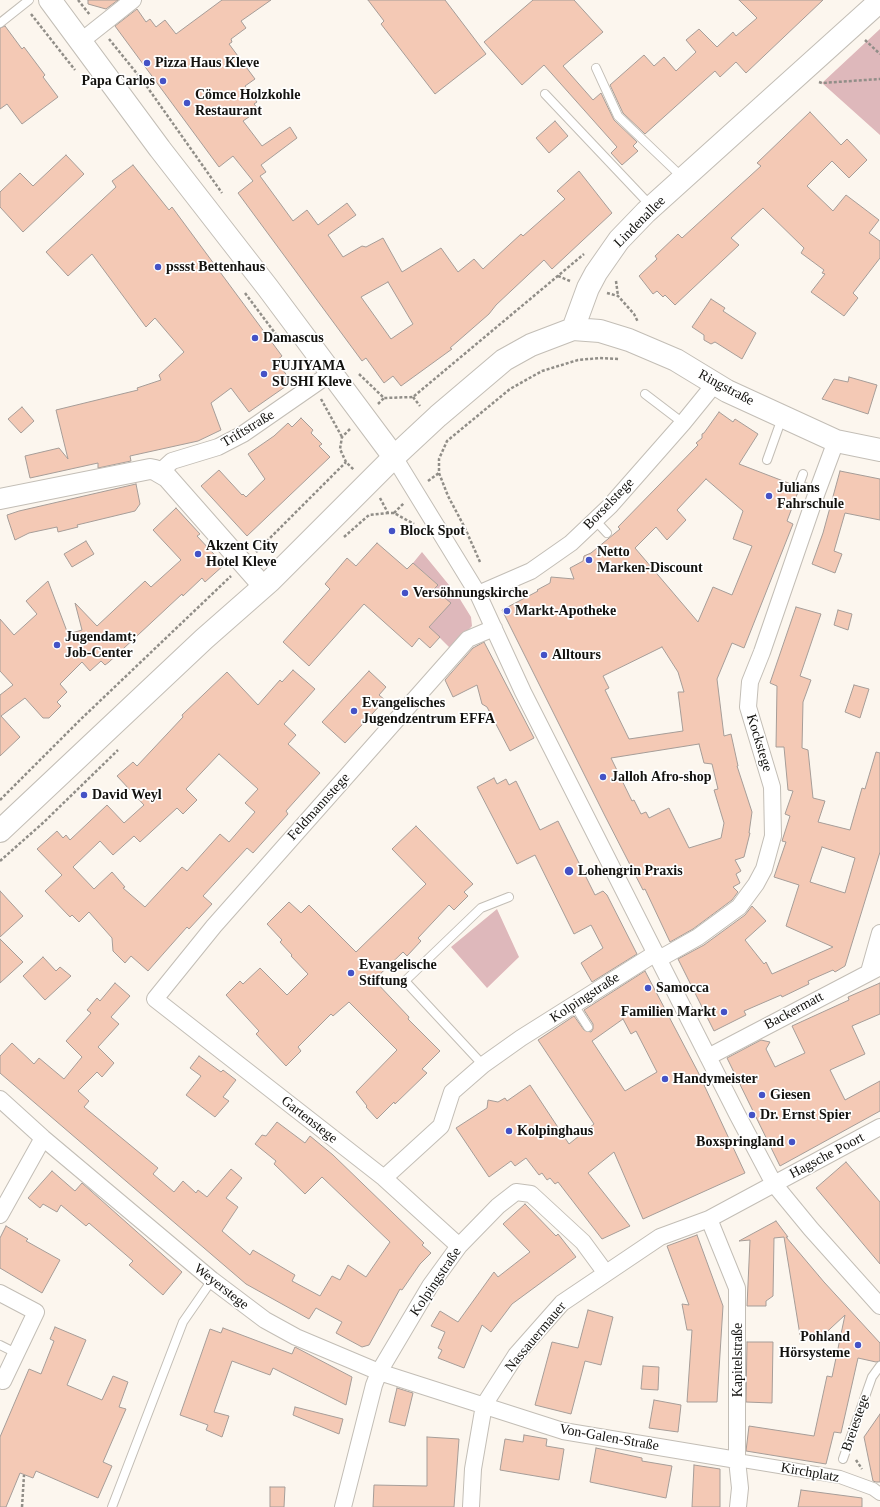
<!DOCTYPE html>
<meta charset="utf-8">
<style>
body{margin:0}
canvas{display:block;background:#fcf6ee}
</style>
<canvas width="880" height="1507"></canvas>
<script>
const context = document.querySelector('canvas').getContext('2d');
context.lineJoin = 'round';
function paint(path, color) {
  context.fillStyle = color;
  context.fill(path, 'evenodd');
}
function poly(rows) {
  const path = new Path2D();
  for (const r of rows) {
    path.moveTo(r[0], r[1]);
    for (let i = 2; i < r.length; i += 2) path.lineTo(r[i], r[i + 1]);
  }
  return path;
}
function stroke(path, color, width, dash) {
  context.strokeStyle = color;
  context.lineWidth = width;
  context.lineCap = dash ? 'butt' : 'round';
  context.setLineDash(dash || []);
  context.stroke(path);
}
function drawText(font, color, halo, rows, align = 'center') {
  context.font = font + ' Georgia,serif';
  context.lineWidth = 3.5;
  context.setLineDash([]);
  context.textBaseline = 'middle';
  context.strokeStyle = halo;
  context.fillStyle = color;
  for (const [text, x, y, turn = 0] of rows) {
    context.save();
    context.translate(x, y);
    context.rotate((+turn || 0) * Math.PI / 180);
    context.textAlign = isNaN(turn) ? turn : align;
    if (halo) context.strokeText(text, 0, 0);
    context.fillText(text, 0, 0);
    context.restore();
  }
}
const green = poly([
 [880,29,880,135,822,83],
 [422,552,458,596,471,617,472,626,451,649,429,627,450,603,434,589,438,585,413,563],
 [497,909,519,957,487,988,451,947]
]);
const building = poly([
 [88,0,118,0,106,9,88,4,88,0],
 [222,0,271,0,241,21,246,28,231,39,232,42,229,44,255,79,245,86,257,102,254,104,259,110,243,121,262,146,290,127,297,138,261,165,266,172,260,176,293,221,307,210,318,225,347,203,356,215,328,235,343,257,362,246,366,247,383,238,402,272,441,248,458,272,474,259,483,269,521,234,523,236,565,199,557,191,579,171,612,213,552,269,544,260,496,305,489,314,450,348,452,349,401,386,393,376,384,383,366,358,362,361,238,193,253,181,233,156,219,167,115,26,137,9,146,22,150,19,156,27,165,20,176,34,222,0],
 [388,282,413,324,391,339,361,297,388,282],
 [368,0,445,0,486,54,435,94,381,24,384,21,368,0],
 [533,0,574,0,603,32,563,66,593,100,601,93,614,120,637,142,633,146,638,151,622,165,611,153,617,147,544,65,522,85,484,42,533,0],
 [739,0,823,0,746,73,736,62,720,77,715,71,645,134,623,113,610,85,644,55,654,66,664,57,676,71,696,52,686,40,699,29,717,47,733,32,736,36,757,18,739,0],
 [5,26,22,49,24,47,45,75,43,77,58,97,22,124,7,104,0,109,0,28,5,26],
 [810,112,841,145,847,139,867,160,849,178,832,161,807,186,833,211,846,195,879,220,869,233,880,241,880,258,853,293,858,298,844,316,811,292,825,274,822,273,824,270,801,253,804,248,763,208,731,238,739,245,675,305,665,295,663,297,657,291,653,294,639,276,657,259,655,256,678,234,682,238,761,166,757,163,810,112],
 [555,121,568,136,549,153,536,138,555,121],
 [66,155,84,174,23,232,0,207,0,192,20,173,33,186,66,155],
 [133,165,169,210,172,207,282,356,276,361,292,382,249,412,231,388,211,403,221,430,198,441,130,456,131,461,98,468,98,463,30,478,25,456,59,448,68,459,56,410,138,390,137,388,161,380,159,375,184,352,155,318,146,327,92,254,68,276,46,252,116,187,112,181,133,165],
 [711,299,725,308,723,311,756,333,742,359,715,342,711,344,704,340,704,335,692,327,711,299],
 [849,377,877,385,868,414,822,399,834,379,848,382,849,377],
 [22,407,34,421,21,433,8,419,22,407],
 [719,412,733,422,735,419,758,434,739,464,791,484,790,489,798,492,787,521,793,524,744,648,732,643,717,679,724,736,731,734,738,766,737,766,752,812,749,833,750,833,744,857,735,860,741,871,736,874,740,883,733,887,738,892,732,900,693,929,670,942,645,889,643,890,605,816,502,610,538,591,537,590,550,583,551,577,574,579,570,568,583,561,584,556,591,553,620,529,618,527,698,445,696,443,702,438,702,434,704,433,719,412],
 [706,479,743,511,733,539,752,546,732,595,713,587,698,622,635,548,656,527,667,540,686,520,677,510,706,479],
 [662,647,678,672,684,692,678,692,683,731,629,739,605,690,609,688,603,676,662,647],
 [699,744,704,763,712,764,718,789,714,790,724,823,721,838,689,848,669,808,649,818,646,812,641,814,634,800,632,801,611,758,699,744],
 [301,418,313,430,311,433,322,444,319,446,330,457,247,536,201,486,219,470,242,495,243,494,246,497,265,479,248,454,274,436,288,423,292,427,301,418],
 [840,471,880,479,880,520,845,513,834,551,842,554,835,573,812,564,823,533,840,471],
 [136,484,140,504,135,511,77,525,78,527,58,532,57,527,29,533,15,540,8,519,7,515,19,511,136,484],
 [176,508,200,534,197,536,224,565,205,582,202,578,183,596,182,594,109,662,105,665,101,661,90,671,82,662,60,684,67,692,57,702,61,706,49,718,43,718,25,698,1,716,20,737,0,756,0,695,13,685,0,671,0,619,14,635,37,614,26,601,48,581,68,634,82,630,75,603,97,626,145,581,151,587,181,560,153,530,176,508],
 [86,541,94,554,72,567,64,554,86,541],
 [377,543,407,569,413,563,438,585,434,589,451,603,429,627,440,637,430,648,419,638,412,647,364,604,309,666,283,642,330,589,325,584,347,558,356,566,377,543],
 [796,607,821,614,800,676,811,680,803,702,802,748,808,750,813,798,825,801,818,822,850,830,862,788,865,789,876,752,880,753,880,852,845,966,835,972,833,970,808,981,809,984,782,997,781,995,744,1011,746,1015,714,1031,678,959,704,945,745,915,752,906,766,921,745,940,764,964,766,962,772,974,833,947,786,926,799,885,774,877,786,842,782,841,790,816,785,814,793,791,788,790,784,747,776,747,777,686,770,683,796,607],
 [822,847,855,858,845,893,810,882,822,847],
 [838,610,852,614,848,630,834,625,838,610],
 [484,642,534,738,510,751,487,707,482,704,477,685,453,697,445,680,473,648,484,642],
 [293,670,315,689,284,724,296,735,288,744,320,773,286,811,288,814,253,853,247,848,203,896,212,904,189,929,187,927,148,971,131,956,125,963,113,951,112,938,89,912,79,922,72,915,70,917,45,891,62,875,37,849,57,831,63,838,66,835,70,840,107,805,124,823,144,805,117,776,133,762,137,766,183,717,182,715,227,672,258,705,280,680,282,682,293,670],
 [219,754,258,789,245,803,255,812,229,842,220,834,187,871,182,867,145,907,123,888,125,887,112,872,94,889,73,867,100,841,113,855,134,836,140,842,177,808,183,814,197,800,186,789,219,754],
 [369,671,386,687,379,695,385,700,345,743,322,722,369,671],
 [854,685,869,689,860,718,845,712,854,685],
 [494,778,497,784,506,779,509,785,516,781,540,830,558,821,595,895,603,891,607,895,637,954,592,982,581,963,603,948,591,925,574,934,535,855,517,864,477,787,494,778],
 [416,826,473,884,464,892,468,896,454,910,449,905,418,938,421,941,407,956,403,952,374,980,409,1017,408,1019,440,1051,422,1069,427,1073,395,1104,394,1102,377,1119,366,1107,367,1106,356,1092,397,1050,349,1002,333,1016,331,1014,298,1047,301,1051,286,1066,256,1034,259,1031,226,995,240,981,243,984,260,968,287,995,308,974,291,956,292,955,280,942,282,940,267,924,289,902,301,913,309,905,356,952,426,884,392,849,416,826],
 [0,891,23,916,0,937,0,891],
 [0,939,23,962,0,983,0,939],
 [43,957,56,971,60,967,71,976,45,1000,23,976,43,957],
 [645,971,698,1072,745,1173,643,1219,614,1152,588,1173,630,1226,602,1239,558,1182,555,1184,550,1178,547,1180,542,1173,539,1175,526,1158,515,1166,511,1161,489,1177,456,1128,487,1108,488,1100,498,1102,505,1098,507,1101,530,1085,569,1144,594,1124,538,1040,574,1016,584,1030,591,1032,593,1029,593,1024,584,1010,645,971],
 [623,1019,631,1034,636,1031,657,1072,625,1091,592,1041,623,1019],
 [115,983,130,996,111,1017,119,1024,98,1047,114,1063,102,1077,97,1072,78,1091,89,1101,84,1107,158,1168,153,1174,174,1192,183,1181,196,1193,198,1190,207,1197,231,1169,242,1178,226,1198,238,1207,222,1231,250,1255,253,1250,295,1275,292,1281,320,1296,332,1276,340,1280,348,1265,366,1277,390,1242,322,1177,305,1194,274,1164,276,1161,255,1144,262,1135,266,1136,277,1122,305,1143,310,1136,333,1155,424,1243,422,1245,431,1253,420,1264,402,1290,400,1289,369,1345,362,1347,336,1333,342,1322,316,1308,309,1319,246,1284,0,1073,0,1056,12,1043,34,1064,39,1058,64,1079,82,1057,66,1041,91,1013,87,1010,97,998,100,1001,115,983],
 [880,983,880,1014,852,1026,865,1054,830,1070,845,1100,880,1081,880,1111,780,1166,727,1058,761,1040,770,1042,766,1049,775,1067,805,1053,792,1026,849,1000,848,997,880,983],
 [199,1056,221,1072,223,1070,236,1080,223,1097,229,1101,215,1117,186,1095,201,1076,190,1068,199,1056],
 [846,1162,880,1202,880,1264,816,1188,846,1162],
 [52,1171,75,1191,82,1183,182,1272,163,1295,129,1265,133,1261,89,1223,86,1226,61,1205,57,1212,43,1204,40,1208,28,1198,52,1171],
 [525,1204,556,1236,558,1234,576,1257,512,1304,491,1332,482,1325,464,1368,438,1358,442,1350,438,1348,445,1332,431,1326,440,1311,458,1322,494,1272,498,1277,530,1252,503,1224,525,1204],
 [776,1221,788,1237,786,1237,824,1282,880,1343,880,1361,876,1362,858,1358,841,1433,834,1432,826,1464,746,1451,749,1426,814,1436,827,1376,832,1377,845,1315,817,1341,812,1335,800,1335,784,1237,774,1238,773,1296,766,1301,766,1306,747,1306,750,1240,739,1241,776,1221],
 [6,1226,28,1239,26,1241,60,1260,42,1293,0,1268,0,1238,6,1226],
 [697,1235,723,1306,717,1402,687,1402,692,1330,687,1330,682,1304,689,1305,667,1246,697,1235],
 [588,1310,613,1317,601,1365,585,1361,571,1414,535,1405,552,1342,578,1348,588,1310],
 [55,1327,86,1340,67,1385,102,1400,113,1376,128,1382,119,1407,126,1409,103,1462,112,1466,98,1498,36,1471,33,1478,20,1473,6,1507,0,1507,0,1437,29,1369,41,1374,54,1341,50,1339,55,1327],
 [223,1328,292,1354,295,1347,352,1377,346,1405,273,1368,270,1375,232,1361,214,1412,229,1416,222,1437,206,1430,208,1425,180,1415,210,1329,221,1333,223,1328],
 [747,1342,773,1342,772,1403,746,1402,747,1342],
 [643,1366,659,1367,658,1390,641,1389,643,1366],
 [397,1388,413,1393,405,1426,389,1422,397,1388],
 [654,1400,681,1405,678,1432,649,1428,654,1400],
 [295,1407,343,1419,339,1434,293,1415,295,1407],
 [880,1414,880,1482,876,1482,873,1481,864,1437,880,1414],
 [524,1435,547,1439,546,1446,564,1449,559,1480,500,1470,505,1439,523,1442,524,1435],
 [427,1437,459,1439,454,1507,373,1507,374,1485,427,1486,427,1437],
 [596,1448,642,1458,642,1461,672,1466,666,1498,590,1482,596,1448],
 [694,1465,720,1469,720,1507,692,1507,694,1465],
 [270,1487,285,1487,284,1507,270,1507,270,1487],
 [801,1490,862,1498,862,1507,798,1507,801,1490]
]);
const path = poly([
 [78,0,90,15],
 [31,14,75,70],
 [109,39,143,81,222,193],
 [865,40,880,54],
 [819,82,822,83,880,79],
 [558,276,570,281],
 [616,281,618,296],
 [245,293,278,337],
 [607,293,618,296,634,314,638,322],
 [359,374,384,398,413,397,584,254],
 [413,397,420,406],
 [321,399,342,437],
 [378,404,384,398],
 [350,429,342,437,340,449,346,462,354,470],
 [428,481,439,473],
 [380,498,388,513,394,513,414,524],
 [394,513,404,503],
 [344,537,369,515,388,513],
 [256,552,346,462],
 [480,562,465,528,448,496,439,473,439,459,447,441,510,389,542,371,578,360,600,358,619,359],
 [0,800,80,720,231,576],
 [0,861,44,822,118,750],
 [856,1460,862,1469],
 [22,1507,24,1475]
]);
const service = poly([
 [0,23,29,0],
 [596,68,618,116,683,178],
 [545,94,651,206],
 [645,394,683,423],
 [767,460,782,418],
 [803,474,799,485,817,492],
 [595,520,607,533],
 [574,1005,588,1027],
 [483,1065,405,981,481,908,509,897],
 [0,1345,16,1353],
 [843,1459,872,1377,880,1366],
 [112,1507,183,1322,212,1280]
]);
const pedestrian = poly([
 [737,1460,840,1477,873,1489,880,1494]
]);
const minor = poly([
 [80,42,133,0],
 [394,457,478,594,523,692,737,1114,774,1184,811,1229,880,1306],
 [160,472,172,461,218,447,243,434,331,373],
 [478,594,531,571,571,543,610,506,683,423,709,391,714,383],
 [659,959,698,937,739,907,756,884,764,869,773,836,772,787,748,707,750,682,762,652,817,492,836,441],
 [869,972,880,933],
 [708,1057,880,967],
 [0,1099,43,1138,212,1280,265,1320,296,1337,379,1372,563,1431,737,1460],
 [384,1178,441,1126,452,1092,483,1065,521,1038,656,953],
 [0,1215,43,1138],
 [709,1219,737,1288,737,1460,740,1488,738,1507],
 [459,1246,384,1178,155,999,214,926,468,639,494,628],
 [0,1293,36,1312,3,1381],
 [343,1507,374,1385,379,1372,430,1286,459,1246,498,1206,516,1192,531,1194,583,1242,605,1272],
 [471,1507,473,1469,484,1405,516,1355,562,1303,660,1237,709,1219,880,1127]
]);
const tertiary = poly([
 [0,499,150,469,155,470,167,477,263,586]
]);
const secondary = poly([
 [50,0,160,149,268,288,394,457],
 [573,329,588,288,596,273,619,240,646,212,880,1],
 [0,831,204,639,270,581,394,457,438,416,504,360,531,345,573,329,600,331,629,340,676,360,727,391,836,441,880,450]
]);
const markers = [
 [147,63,4,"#4452c6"],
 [163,81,4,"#4452c6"],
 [187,103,4,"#4452c6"],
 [158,267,4,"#4452c6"],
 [255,338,4,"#4452c6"],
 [264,374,4,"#4452c6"],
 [769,496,4,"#4452c6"],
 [392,531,4,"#4452c6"],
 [198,554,4,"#4452c6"],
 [589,560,4,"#4452c6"],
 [405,593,4,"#4452c6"],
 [507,611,4,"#4452c6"],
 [57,645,4,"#4452c6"],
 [544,655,4,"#4452c6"],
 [354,711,4,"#4452c6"],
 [603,777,4,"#4452c6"],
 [84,795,4,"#4452c6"],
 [569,871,5,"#4452c6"],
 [351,973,4,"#4452c6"],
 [648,988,4,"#4452c6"],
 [724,1012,4,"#4452c6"],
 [665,1079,4,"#4452c6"],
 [762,1095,4,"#4452c6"],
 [752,1115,4,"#4452c6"],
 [509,1131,4,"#4452c6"],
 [792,1142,4,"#4452c6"],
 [858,1345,4,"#4452c6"]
];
const poiNames = [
 ["Pizza Haus Kleve",155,63],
 ["Papa Carlos",155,81,"right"],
 ["Cömce Holzkohle",195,95],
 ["Restaurant",195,111],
 ["pssst Bettenhaus",166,267],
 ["Damascus",263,338],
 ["FUJIYAMA",272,366],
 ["SUSHI Kleve",272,382],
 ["Julians",777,488],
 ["Fahrschule",777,504],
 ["Block Spot",400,531],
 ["Akzent City",206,546],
 ["Hotel Kleve",206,562],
 ["Netto",597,552],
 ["Marken-Discount",597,568],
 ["Versöhnungskirche",413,593],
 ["Markt-Apotheke",515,611],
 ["Jugendamt;",65,637],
 ["Job-Center",65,653],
 ["Alltours",552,655],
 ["Evangelisches",362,703],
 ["Jugendzentrum EFFA",362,719],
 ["Jalloh Afro-shop",611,777],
 ["David Weyl",92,795],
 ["Lohengrin Praxis",578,871],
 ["Evangelische",359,965],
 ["Stiftung",359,981],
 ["Samocca",656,988],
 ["Familien Markt",716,1012,"right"],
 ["Handymeister",673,1079],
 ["Giesen",770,1095],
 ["Dr. Ernst Spier",760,1115],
 ["Kolpinghaus",517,1131],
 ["Boxspringland",784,1142,"right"],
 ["Pohland",850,1337,"right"],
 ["Hörsysteme",850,1353,"right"]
];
const streetNames = [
 ["Lindenallee",640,222,-45],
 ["Ringstraße",726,388,28],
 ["Triftstraße",248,429,-31],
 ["Borselstege",609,504,-46],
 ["Kockstege",759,743,73],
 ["Feldmannstege",319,807,-48],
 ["Kolpingstraße",585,998,-33],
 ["Backermatt",794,1011,-28],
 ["Gartenstege",309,1120,38],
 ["Hagsche Poort",827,1156,-28],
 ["Kolpingstraße",436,1282,-56],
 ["Weyerstege",221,1287,38],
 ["Nassauermauer",536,1337,-50],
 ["Kapitelstraße",738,1360,-90],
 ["Breiestege",856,1423,-71],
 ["Von-Galen-Straße",609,1438,10],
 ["Kirchplatz",810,1473,10]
];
paint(green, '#deb8bb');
paint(building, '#f4c9b5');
stroke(building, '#a69d98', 1);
stroke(service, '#c3beb6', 10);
stroke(pedestrian, '#c3beb6', 14);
stroke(minor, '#c3beb6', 18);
stroke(tertiary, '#c3beb6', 22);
stroke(secondary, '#c3beb6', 24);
stroke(path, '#918e88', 2.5, [3, 2]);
stroke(service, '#fff', 8);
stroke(pedestrian, '#fff', 12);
stroke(minor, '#fff', 16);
stroke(tertiary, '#fff', 20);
stroke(secondary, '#fff', 22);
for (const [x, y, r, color] of markers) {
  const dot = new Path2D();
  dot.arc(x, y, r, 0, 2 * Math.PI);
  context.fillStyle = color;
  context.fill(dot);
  stroke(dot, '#fff', 1.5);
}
drawText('bold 14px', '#13120f', '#fff', poiNames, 'left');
drawText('14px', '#13120f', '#fff', streetNames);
</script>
